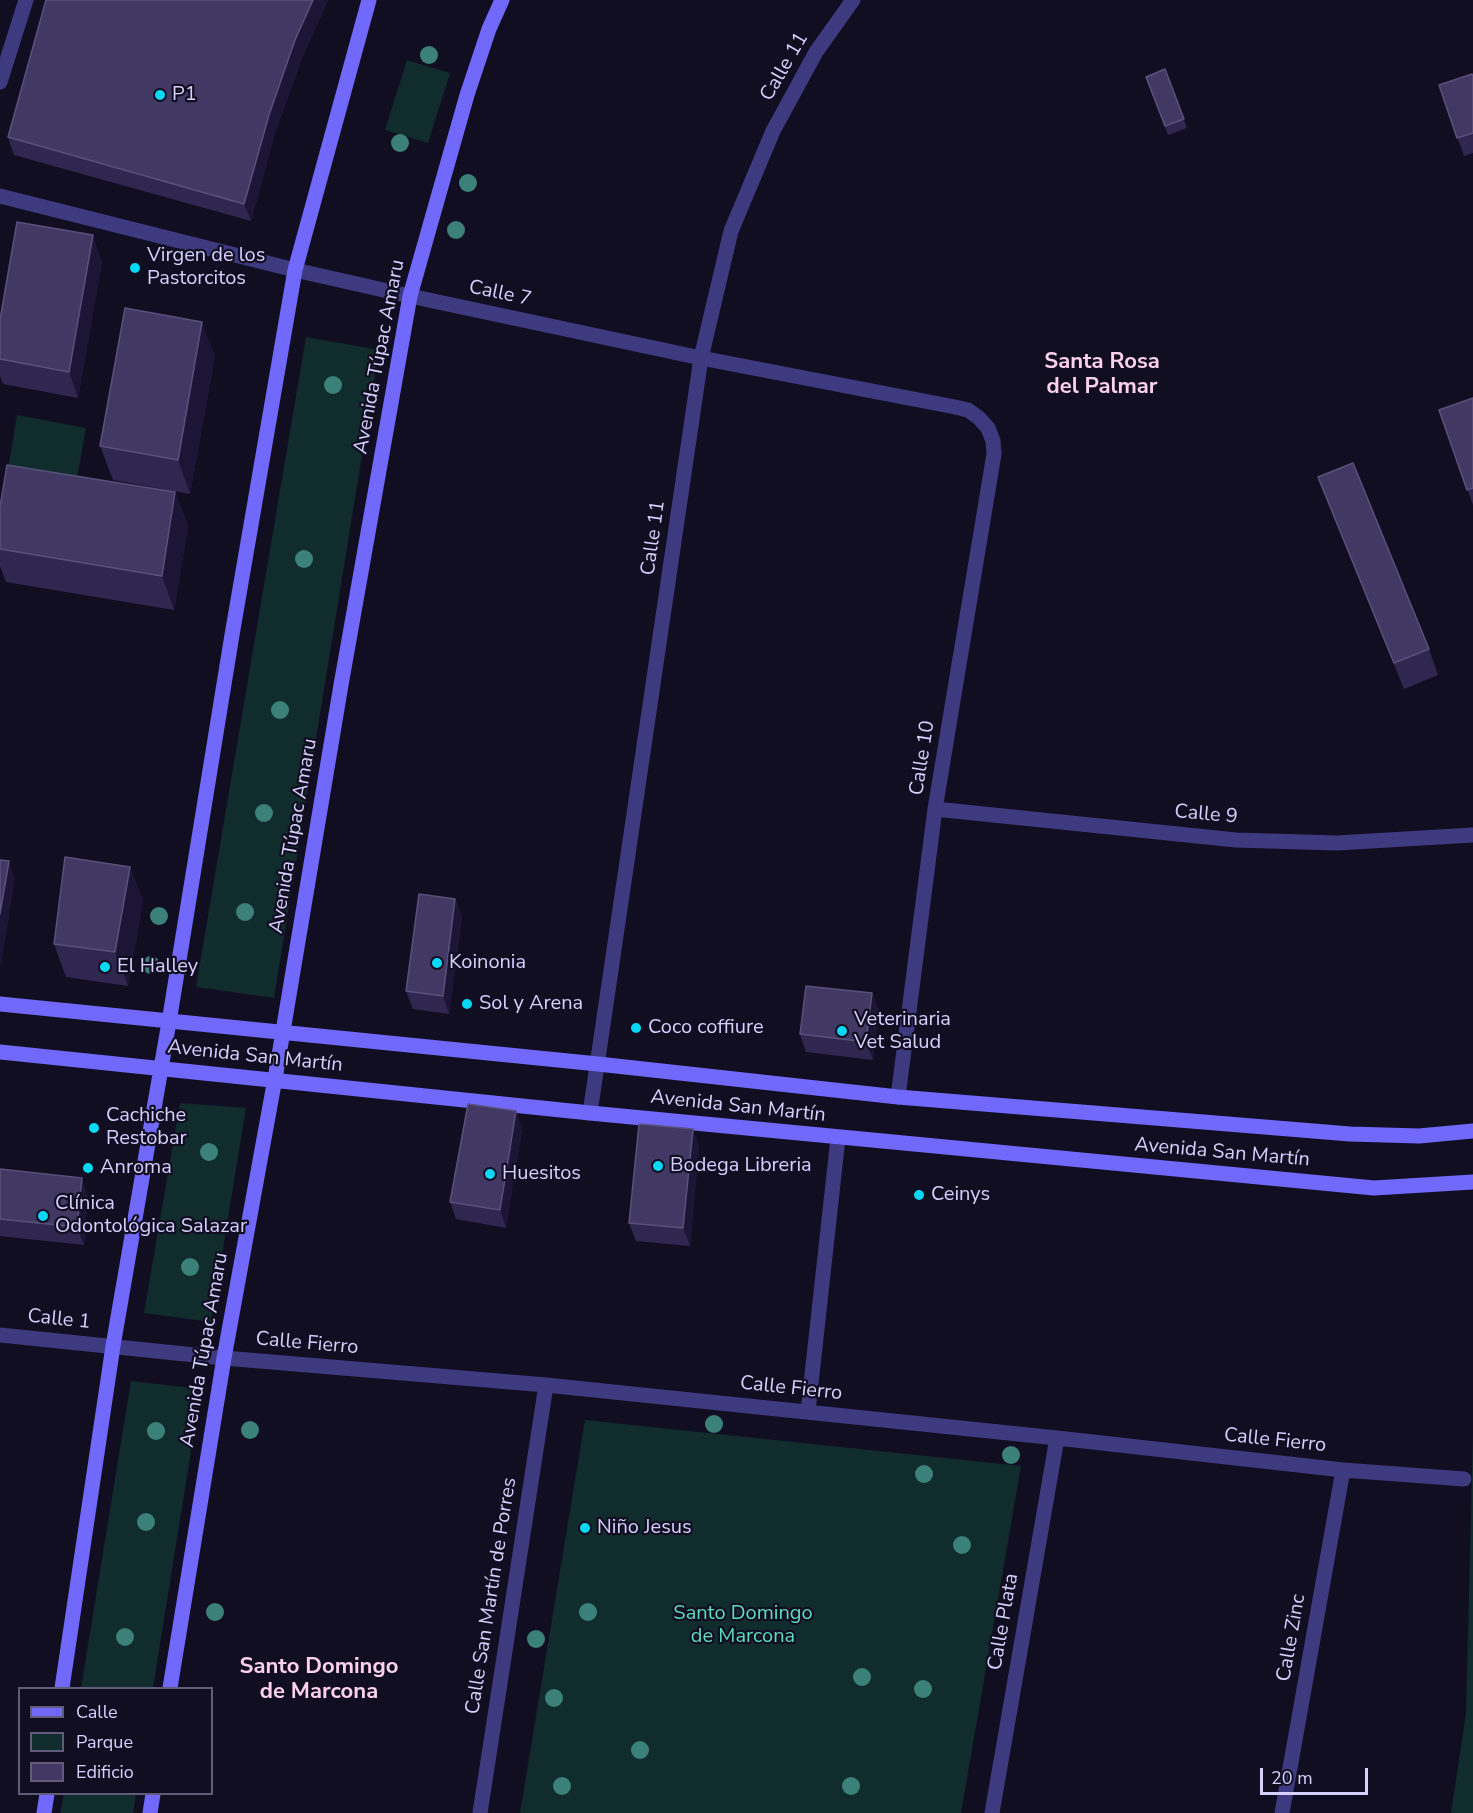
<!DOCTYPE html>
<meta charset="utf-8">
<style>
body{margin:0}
#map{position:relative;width:1473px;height:1813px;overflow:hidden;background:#120e22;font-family:"Nunito Sans",sans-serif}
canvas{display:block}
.legend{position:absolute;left:18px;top:1687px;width:195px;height:108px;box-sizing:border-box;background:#120e22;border:2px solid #605c7a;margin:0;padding:8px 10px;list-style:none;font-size:18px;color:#d6d0fe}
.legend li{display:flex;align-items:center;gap:12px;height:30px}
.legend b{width:30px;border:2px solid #605c7a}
.scale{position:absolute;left:1260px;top:1768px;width:108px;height:27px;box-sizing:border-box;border:3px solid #d6d0fe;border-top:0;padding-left:8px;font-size:18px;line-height:21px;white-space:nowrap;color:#d6d0fe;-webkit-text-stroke:4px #120e22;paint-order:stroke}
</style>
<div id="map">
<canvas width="1473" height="1813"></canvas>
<ul class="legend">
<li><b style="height:8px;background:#7069fc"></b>Calle</li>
<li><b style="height:16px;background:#112c2c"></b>Parque</li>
<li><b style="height:16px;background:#413963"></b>Edificio</li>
</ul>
<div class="scale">20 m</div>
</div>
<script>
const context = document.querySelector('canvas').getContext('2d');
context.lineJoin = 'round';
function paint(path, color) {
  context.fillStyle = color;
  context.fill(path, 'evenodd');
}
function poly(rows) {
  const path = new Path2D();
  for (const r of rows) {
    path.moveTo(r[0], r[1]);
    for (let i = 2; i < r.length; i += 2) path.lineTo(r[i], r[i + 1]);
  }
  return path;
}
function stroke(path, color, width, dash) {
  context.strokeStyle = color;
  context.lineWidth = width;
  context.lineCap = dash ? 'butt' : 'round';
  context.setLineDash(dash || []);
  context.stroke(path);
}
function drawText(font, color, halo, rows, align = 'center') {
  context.font = font + ' "Nunito Sans",sans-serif';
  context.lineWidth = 4.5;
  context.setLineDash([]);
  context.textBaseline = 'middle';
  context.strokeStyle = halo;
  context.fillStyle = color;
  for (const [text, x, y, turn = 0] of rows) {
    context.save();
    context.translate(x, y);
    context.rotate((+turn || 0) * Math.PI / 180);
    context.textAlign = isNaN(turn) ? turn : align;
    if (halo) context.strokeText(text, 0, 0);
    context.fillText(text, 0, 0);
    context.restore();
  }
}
const green = poly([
 [407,60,450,73,428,143,385,130],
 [306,337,379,350,274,998,196,987],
 [17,415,86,428,74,494,6,482],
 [180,1103,246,1108,211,1322,144,1313],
 [131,1381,201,1389,153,1688,81,1688],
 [585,1420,1021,1466,961,1813,520,1813],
 [1473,1433,1473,1813,1451,1813,1466,1713],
 [64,1794,136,1794,133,1813,60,1813]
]);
const minor = poly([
 [0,82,26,0],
 [0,196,295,270,410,296,701,358,955,407,968,410,979,418,988,428,993,441,994,454,935,809,898,1097],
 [935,809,1236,840,1337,843,1473,835],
 [590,1113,701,358,731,231,773,131,816,52,853,0],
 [0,1335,224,1358,546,1385,1057,1438,1343,1470,1464,1479],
 [808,1411,838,1138],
 [480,1813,546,1385],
 [992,1813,1057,1438],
 [1282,1813,1343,1470]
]);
const secondary = poly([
 [0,1004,598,1064,898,1097,1350,1134,1419,1136,1473,1131],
 [0,1052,590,1113,1374,1188,1473,1182],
 [62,1688,113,1346,169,1022,232,635,295,270,369,0],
 [170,1688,224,1358,276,1073,341,685,410,296,467,95,489,29,502,0],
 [44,1813,47,1794],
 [150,1813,153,1794]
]);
const trees = [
 [429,55],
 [400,143],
 [468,183],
 [456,230],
 [333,385],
 [304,559],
 [280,710],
 [264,813],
 [245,912],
 [159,916],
 [151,965],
 [209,1152],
 [190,1267],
 [714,1424],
 [250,1430],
 [156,1431],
 [1011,1455],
 [924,1474],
 [146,1522],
 [962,1545],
 [215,1612],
 [588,1612],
 [125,1637],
 [536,1639],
 [862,1677],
 [923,1689],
 [554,1698],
 [640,1750],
 [562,1786],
 [851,1786]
];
const wall = poly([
 [46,0,328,0,302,58,275,133,251,221,14,155,8,137],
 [1165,69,1187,128,1168,135,1146,77],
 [1473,76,1473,153,1464,156,1439,85],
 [102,262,78,398,3,384,0,376,0,320],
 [215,356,190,494,113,480,100,446],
 [1473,398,1473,505,1439,410],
 [1318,477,1429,649,1438,675,1404,689,1328,503],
 [175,492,188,526,174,610,6,582,0,566,0,507],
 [130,867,143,901,128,986,66,977,54,944],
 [455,899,462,917,449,1014,413,1009,406,991],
 [872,993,879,1011,873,1060,806,1052,800,1034],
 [516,1111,522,1129,506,1228,456,1219,450,1202],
 [693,1129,699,1147,690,1246,636,1241,629,1223],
 [0,1169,88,1195,84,1245,0,1236]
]);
const shadedWall = poly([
 [313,0,328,0,302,58,275,133,251,221,244,204,269,115,295,40],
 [93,235,102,262,78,398,69,372],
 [202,322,215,356,190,494,178,460],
 [175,492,188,526,174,610,162,576],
 [9,861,15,879,1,966,0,963,0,914],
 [130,867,143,901,128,986,115,952],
 [455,899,462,917,449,1014,443,996],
 [872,993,879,1011,873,1060,866,1042],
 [516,1111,522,1129,506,1228,500,1210],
 [693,1129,699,1147,690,1246,683,1228],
 [82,1178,88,1195,84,1245,77,1227]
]);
const building = poly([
 [46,0,313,0,295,40,269,115,244,204,8,137,46,0],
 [1165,69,1184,119,1165,126,1146,77,1165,69],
 [1472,74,1473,76,1473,133,1457,138,1439,85,1472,74],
 [17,222,93,235,69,372,0,359,0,320,17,222],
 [125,308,202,322,178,460,100,446,125,308],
 [1473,398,1473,488,1467,490,1439,410,1473,398],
 [1353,463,1429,649,1394,663,1318,477,1353,463],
 [7,465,175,492,162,576,0,549,0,507,7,465],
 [65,857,130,867,115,952,54,944,65,857],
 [0,860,9,861,0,914,0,860],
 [419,894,455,899,443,996,406,991,419,894],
 [806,986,872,993,866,1042,800,1034,806,986],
 [468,1104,516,1111,500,1210,450,1202,468,1104],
 [639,1124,693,1129,683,1228,629,1223,639,1124],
 [0,1169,82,1178,77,1227,0,1219,0,1169]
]);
const markers = [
 [160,95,6,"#04d8f6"],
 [135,268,6,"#04d8f6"],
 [437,963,6,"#04d8f6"],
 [105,967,6,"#04d8f6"],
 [467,1004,6,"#04d8f6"],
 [636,1028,6,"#04d8f6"],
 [842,1031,6,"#04d8f6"],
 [94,1128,6,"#04d8f6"],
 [658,1166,6,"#04d8f6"],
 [88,1168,6,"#04d8f6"],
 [490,1174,6,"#04d8f6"],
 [919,1195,6,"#04d8f6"],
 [43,1216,6,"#04d8f6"],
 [585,1528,6,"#04d8f6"]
];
const streetNames = [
 ["Calle 11",785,67,-60],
 ["Calle 7",500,294,12],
 ["Avenida Túpac Amaru",380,357,-79],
 ["Calle 11",654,538,-82],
 ["Calle 10",923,758,-81],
 ["Calle 9",1206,815,5],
 ["Avenida Túpac Amaru",294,836,-80],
 ["Avenida San Martín",255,1057,6],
 ["Avenida San Martín",738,1107,6],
 ["Avenida San Martín",1222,1153,5],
 ["Calle 1",59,1320,6],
 ["Calle Fierro",307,1344,5],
 ["Avenida Túpac Amaru",205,1350,-80],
 ["Calle Fierro",791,1389,6],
 ["Calle Fierro",1275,1441,6],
 ["Calle San Martín de Porres",492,1596,-81],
 ["Calle Plata",1004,1622,-80],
 ["Calle Zinc",1292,1638,-80]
];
const poiNames = [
 ["P1",172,95],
 ["Virgen de los",147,256],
 ["Pastorcitos",147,279],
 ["Koinonia",449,963],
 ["El Halley",117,967],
 ["Sol y Arena",479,1004],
 ["Veterinaria",854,1020],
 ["Vet Salud",854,1043],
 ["Coco coffiure",648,1028],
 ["Cachiche",106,1116],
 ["Restobar",106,1139],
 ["Bodega Libreria",670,1166],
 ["Anroma",100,1168],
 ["Huesitos",502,1174],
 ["Ceinys",931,1195],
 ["Clínica",55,1204],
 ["Odontológica Salazar",55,1227],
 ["Niño Jesus",597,1528]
];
const parkNames = [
 ["Santo Domingo",743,1614],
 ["de Marcona",743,1637]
];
const quarterNames = [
 ["Santa Rosa",1102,363],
 ["del Palmar",1102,388],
 ["Santo Domingo",319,1668],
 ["de Marcona",319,1693]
];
paint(green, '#112c2c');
stroke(minor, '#3e3a80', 15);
stroke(secondary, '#7069fc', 15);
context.fillStyle = '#3b8079';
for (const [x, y] of trees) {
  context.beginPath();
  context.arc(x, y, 9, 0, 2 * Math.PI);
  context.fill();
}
paint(wall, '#302750');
paint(shadedWall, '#1c1536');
paint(building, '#413963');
stroke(building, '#59517b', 1.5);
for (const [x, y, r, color] of markers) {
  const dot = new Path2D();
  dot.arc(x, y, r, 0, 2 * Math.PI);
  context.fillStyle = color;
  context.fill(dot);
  stroke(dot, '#120e22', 2);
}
drawText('20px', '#d6d0fe', '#120e22', streetNames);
drawText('20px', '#d6d0fe', '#120e22', poiNames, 'left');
drawText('20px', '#5dddc0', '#120e22', parkNames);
drawText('bold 22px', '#fed2ed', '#120e22', quarterNames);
</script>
